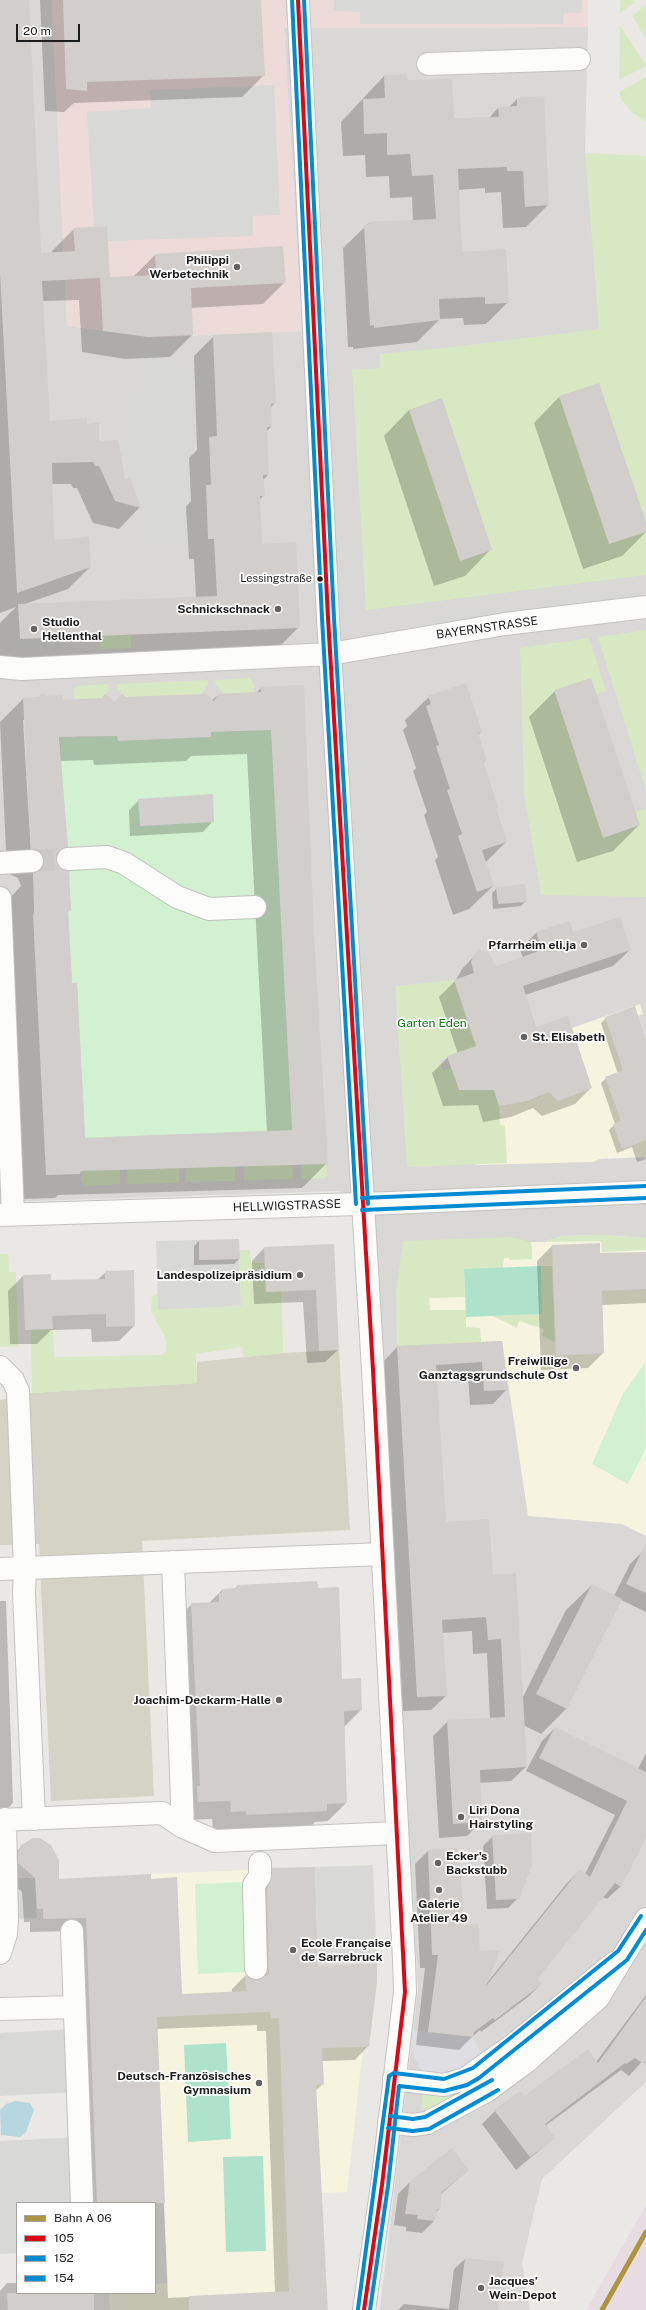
<!DOCTYPE html>
<meta charset="utf-8">
<style>
body{margin:0}
#map{position:relative;width:646px;height:2310px;overflow:hidden;background:#eae8e4;font-family:"Public Sans",sans-serif}
canvas{display:block}
.legend{position:absolute;left:16px;top:2202px;width:140px;height:92px;box-sizing:border-box;background:#fff;border:1px solid #a4a4a4;margin:0;padding:5px 7px;list-style:none;font-size:12px;color:#1c1c1c}
.legend li{display:flex;align-items:center;gap:8px;height:20px}
.legend b{width:20px;border:1px solid #a4a4a4}
.scale{position:absolute;left:16px;top:24px;width:64px;height:18px;box-sizing:border-box;border:2px solid #1c1c1c;border-top:0;padding-left:5px;font-size:12px;line-height:14px;white-space:nowrap;color:#1c1c1c;-webkit-text-stroke:3px #fff;paint-order:stroke}
</style>
<div id="map">
<canvas width="646" height="2310"></canvas>
<ul class="legend">
<li><b style="height:5px;background:#af943f"></b>Bahn A 06</li>
<li><b style="height:5px;background:#e30513"></b>105</li>
<li><b style="height:5px;background:#008bd2"></b>152</li>
<li><b style="height:5px;background:#008bd2"></b>154</li>
</ul>
<div class="scale">20 m</div>
</div>
<script>
const context = document.querySelector('canvas').getContext('2d');
context.lineJoin = 'round';
function paint(path, color) {
  context.fillStyle = color;
  context.fill(path, 'evenodd');
}
function poly(rows) {
  const path = new Path2D();
  for (const r of rows) {
    path.moveTo(r[0], r[1]);
    for (let i = 2; i < r.length; i += 2) path.lineTo(r[i], r[i + 1]);
  }
  return path;
}
function stroke(path, color, width, dash) {
  context.strokeStyle = color;
  context.lineWidth = width;
  context.lineCap = dash ? 'butt' : 'round';
  context.setLineDash(dash || []);
  context.stroke(path);
}
function drawText(font, color, halo, rows, align = 'center') {
  context.font = font + ' "Public Sans",sans-serif';
  context.lineWidth = 3.5;
  context.setLineDash([]);
  context.textBaseline = 'middle';
  context.strokeStyle = halo;
  context.fillStyle = color;
  for (const [text, x, y, turn = 0] of rows) {
    context.save();
    context.translate(x, y);
    context.rotate((+turn || 0) * Math.PI / 180);
    context.textAlign = isNaN(turn) ? turn : align;
    if (halo) context.strokeText(text, 0, 0);
    context.fillText(text, 0, 0);
    context.restore();
  }
}
const residential = poly([
 [0,0,52,0,67,326,159,337,302,331,284,28,588,27,585,153,646,315,646,2082,542,2179,522,2263,530,2310,380,2310,418,1989,373,1213,339,1191,0,1202]
]);
const commercial = poly([
 [52,0,588,0,588,27,284,28,302,331,159,337,67,326]
]);
const industrial = poly([
 [646,2205,646,2310,586,2310]
]);
const education = poly([
 [640,1004,643,1014,638,1016,646,1039,646,1157,600,1159,593,1162,475,1165,494,1090,499,1106,528,1101,539,1097,554,1087,549,1072,579,1048,572,1028],
 [602,1235,646,1238,646,1536,622,1524,528,1516,502,1341,435,1344,414,1263,532,1256,531,1242,544,1242,562,1236],
 [373,1865,377,1982,369,2047,363,2047,347,2192,321,2193,328,2310,110,2310,109,2293,155,2293,155,2284,168,2283,151,1874]
]);
const religious = poly([
 [334,0,582,0,581,13,564,13,563,24,360,24,360,12,334,11],
 [274,85,280,215,253,216,253,236,108,241,107,226,94,227,87,112,151,108,150,90],
 [153,349,202,375,188,484,190,545,146,548,144,506,119,439,126,409],
 [634,586,638,609,547,620,544,597],
 [504,604,505,624,430,636,428,613],
 [57,638,57,651,20,653,20,639],
 [199,1240,199,1260,239,1259,241,1306,158,1310,156,1241],
 [373,1865,377,1963,318,1966,315,1867],
 [7,1878,35,1878,37,1918,7,1919],
 [75,2029,78,2092,0,2096,0,2033],
 [79,2137,82,2203,17,2203,17,2253,0,2254,0,2141]
]);
const construction = poly([
 [339,1350,350,1530,142,1541,154,1796,51,1801,39,1544,0,1545,0,1400,32,1393,197,1383,197,1362,283,1353]
]);
const grass = poly([
 [620,0,633,0,635,2,620,13],
 [646,5,646,39,632,16],
 [620,25,646,66,619,80],
 [646,77,646,122,630,111,622,100,619,92],
 [585,153,646,156,646,575,366,610,352,370,380,368,379,354,444,348,599,329],
 [646,630,646,791,598,637],
 [131,635,131,648,100,649,99,636],
 [589,638,606,691,596,694,554,691,603,837,640,825,635,812,646,808,646,897,541,895,524,794,520,648],
 [250,678,254,684,254,692,224,694,216,685,215,680],
 [208,680,208,685,201,694,126,697,117,690,117,684],
 [108,684,109,690,102,698,73,699,74,689,76,686],
 [454,980,476,1046,440,1061,443,1071,451,1068,459,1090,494,1090,499,1106,500,1125,505,1126,507,1163,407,1167,395,986],
 [326,1164,327,1178,302,1179,301,1165],
 [292,1165,293,1179,244,1180,244,1166],
 [235,1166,235,1181,186,1182,185,1168],
 [179,1168,179,1183,128,1184,127,1170],
 [120,1170,120,1184,86,1186,81,1181,81,1171],
 [602,1235,646,1238,646,1250,602,1252,601,1241,544,1242,562,1236],
 [512,1237,531,1242,532,1259,509,1260,509,1257,504,1258,503,1268,464,1269,465,1297,429,1298,430,1310,466,1310,466,1327,480,1328,481,1342,397,1346,396,1291,403,1241],
 [239,1250,250,1250,251,1263,264,1263,266,1292,281,1291,283,1353,243,1357,242,1347,196,1354,197,1383,32,1393,31,1330,53,1329,54,1357,161,1355,167,1351,165,1337,151,1311,152,1297,158,1293,158,1310,241,1306],
 [0,1254,8,1254,9,1272,16,1272,18,1346,0,1347],
 [541,1266,552,1266,555,1342,542,1336,544,1329,519,1321,517,1328,493,1316,542,1314],
 [518,2051,483,2085,433,2109,421,2110,423,2093]
]);
const park = poly([
 [271,716,292,1130,104,1137,104,1147,80,1149,85,1135,77,983,72,983,68,911,71,911,59,725,76,724,77,737,117,736,118,741,211,737,211,732,253,731],
 [645,1363,646,1448,628,1484,592,1464,623,1394],
 [243,1882,245,1972,198,1974,195,1884]
]);
const pitch = poly([
 [541,1266,542,1314,466,1317,464,1269],
 [226,2043,231,2139,188,2142,184,2045],
 [263,2156,266,2251,226,2252,223,2157]
]);
const plaza = poly([
 [413,2030,473,2037,481,2055,457,2071,443,2075,429,2073,421,2069,415,2059,412,2042]
]);
const water = poly([
 [15,2101,30,2103,34,2110,26,2132,20,2137,1,2135,0,2110,6,2104]
]);
const shadow = poly([
 [0,0,28,0,40,254,52,253,52,251,74,229,109,278,133,277,155,255,285,282,263,304,191,308,192,335,170,357,125,359,82,352,79,300,42,301,49,422,86,425,125,480,140,507,119,529,93,523,77,488,73,488,71,484,51,484,53,541,90,567,68,589,25,604,196,598,194,559,189,559,186,507,191,501,189,458,197,450,194,356,214,336,275,403,270,408,271,427,266,432,268,475,263,480,264,495,259,500,261,545,299,627,279,647,0,659,0,623,16,607,0,613],
 [40,0,260,0,264,75,242,97,74,103,64,112,45,111],
 [384,76,407,81,453,119,488,119,498,108,508,108,517,99,548,205,526,227,503,228,501,192,485,193,485,188,458,190,461,253,508,302,486,324,464,325,463,318,440,319,417,342,353,349,353,347,348,347,343,248,369,223,413,221,412,197,390,198,389,176,366,177,365,155,343,156,341,122],
 [559,397,646,525,646,532,622,556,583,569,534,423],
 [441,400,490,550,465,576,434,586,384,436,409,410],
 [303,686,313,937,327,1163,302,1188,58,1195,55,1198,22,1199,9,899,21,886,18,878,7,873,0,722,23,699,46,697,62,701,113,703,126,698,212,700,218,695,256,693,261,688],
 [23,720,25,720,33,853,31,854],
 [247,754,267,1132,84,1139,71,984,67,913,70,910,55,858,67,846,60,761,93,760,94,765,186,761,191,756],
 [555,691,639,825,613,851,577,862,529,717],
 [429,697,481,732,477,735,486,760,483,763,497,807,495,809,506,842,485,863,493,886,469,909,453,915,435,860,438,857,424,815,427,812,413,771,416,768,403,730,407,726,405,720],
 [139,800,213,821,203,832,130,836,129,810],
 [497,888,526,901,521,906,493,909,492,893],
 [569,922,573,933,630,950,613,966,525,995,536,1028,591,1088,575,1104,542,1116,533,1108,511,1117,483,1122,478,1105,443,1106,432,1073,448,1057,458,1054,439,997,456,980,462,969,478,952,495,967,523,958,520,949,536,933],
 [606,1018,646,1042,646,1159,637,1162,632,1147,617,1153,609,1130,615,1124,601,1083,606,1078,618,1074,601,1023],
 [238,1240,239,1259,234,1264,194,1265,194,1246,199,1241],
 [599,1244,599,1254,646,1253,646,1303,602,1305,603,1353,588,1368,541,1370,537,1261,552,1246],
 [333,1245,338,1350,325,1362,307,1363,303,1302,254,1304,252,1261,264,1248],
 [106,1272,134,1326,119,1341,92,1342,91,1329,51,1330,37,1344,10,1344,8,1291,23,1276,50,1282,97,1280],
 [501,1342,507,1389,493,1404,470,1405,468,1376,436,1378,445,1524,492,1576,522,1699,566,1610,592,1585,614,1596,630,1564,643,1551,646,1552,646,1612,621,1600,566,1709,541,1734,523,1725,526,1767,511,1781,479,1783,481,1822,467,1836,439,1838,433,1736,448,1721,490,1719,487,1653,473,1654,472,1631,442,1633,446,1696,431,1710,403,1711,383,1362,397,1347],
 [238,1586,341,1680,361,1710,343,1728,346,1803,328,1821,315,1822,308,1829,213,1830,212,1819,180,1820,173,1622,192,1604,209,1603,222,1590,234,1589],
 [0,1601,6,1601,13,1803,0,1816],
 [555,1728,638,1769,646,1753,646,1835,621,1886,607,1899,602,1897,536,1978,541,1984,528,1997,481,2032,480,2030,473,2036,459,2050,416,2045,425,1968,420,1968,415,1864,428,1851,463,1926,479,1952,486,1984,567,1883,580,1870,585,1874,615,1815,526,1771,542,1741],
 [493,1836,518,1898,508,1908,487,1909,483,1846],
 [22,1846,181,1995,232,1993,232,1989,245,1976,256,1981,253,1903,259,1883,273,1869,317,1967,368,2046,355,2060,322,2061,323,2084,315,2091,327,2310,0,2310,0,2291,7,2283,17,2283,17,2293,155,2293,155,2203,83,2203,72,1931,30,1932,30,1922,24,1922,22,1892,5,1877,8,1859],
 [257,2025,257,2031,266,2031,275,2293,168,2298,156,2029],
 [646,1995,646,2057,629,2076,621,2070,545,2126,554,2138,516,2170,482,2124,495,2111,596,2062],
 [468,2170,441,2194,439,2209,435,2213,434,2221,422,2233,406,2231,406,2227,394,2225,398,2194,410,2182],
 [465,2259,497,2310,398,2310,404,2304,449,2309,454,2269]
]);
const building = poly([
 [0,0,29,0,41,253,75,251,73,228,107,226,110,277,156,275,155,254,283,246,286,283,191,288,193,335,148,337,103,331,100,278,42,281,50,421,87,418,87,424,99,423,99,441,118,440,125,479,130,478,141,508,115,501,99,466,95,466,93,462,52,463,54,540,89,537,91,567,17,593,0,273],
 [63,0,261,0,265,76,87,82,87,91,66,89],
 [407,74,408,80,452,79,454,118,499,117,498,107,517,106,517,98,544,96,549,205,525,207,523,171,507,171,507,167,458,169,462,252,506,249,509,303,485,304,485,297,439,299,440,320,374,328,374,325,370,326,364,225,369,224,369,222,436,219,433,175,412,176,410,154,387,155,387,133,364,134,363,99,385,98,384,75],
 [272,332,276,403,271,404,272,427,267,427,269,475,263,475,265,496,260,496,262,544,296,542,300,628,20,639,18,604,217,596,214,539,208,539,206,485,211,485,209,437,217,436,213,335],
 [599,383,646,522,646,532,609,544,559,396],
 [442,398,492,550,460,561,409,410],
 [591,678,640,825,603,838,554,690],
 [466,683,482,732,478,733,487,760,483,762,498,807,496,808,507,842,482,850,494,886,477,892,458,836,462,834,447,790,450,789,436,746,439,745,426,706,431,704,428,696],
 [304,685,314,937,328,1164,81,1171,80,1174,46,1175,33,915,34,913,33,873,39,871,44,861,42,854,31,849,23,698,39,697,42,693,47,696,62,695,63,700,102,698,105,694,114,702,122,694,126,697,207,694,214,701,218,694,261,692,261,687],
 [271,730,292,1130,85,1138,77,983,72,983,68,911,71,911,69,871,62,870,56,860,57,853,68,847,59,737,117,736,118,741,211,737,211,732],
 [213,794,214,822,140,826,138,799],
 [525,884,527,902,498,904,496,887],
 [620,917,631,950,523,986,536,1027,568,1016,592,1088,558,1101,549,1092,528,1101,499,1106,494,1090,459,1090,447,1056,476,1046,454,980,474,973,471,962,475,953,481,950,488,952,496,966,542,950,536,932,570,921,573,932],
 [635,1006,646,1039,646,1140,622,1149,613,1124,621,1121,605,1077,623,1070,605,1017],
 [239,1239,240,1259,199,1260,199,1240],
 [600,1243,600,1253,646,1252,646,1289,602,1291,604,1353,556,1356,552,1245],
 [334,1244,339,1350,319,1351,316,1290,266,1292,264,1247],
 [134,1270,135,1326,106,1327,106,1314,52,1316,53,1329,25,1330,23,1275,51,1274,51,1280,105,1279,105,1271],
 [502,1341,508,1390,484,1391,482,1362,436,1365,446,1522,489,1519,493,1575,516,1573,527,1767,480,1770,482,1822,453,1824,447,1720,505,1717,501,1639,488,1640,486,1617,442,1620,447,1696,417,1697,397,1346],
 [646,1543,646,1593,626,1584],
 [317,1581,318,1588,339,1587,342,1679,361,1678,362,1710,344,1711,347,1803,327,1804,327,1811,246,1815,246,1811,231,1812,230,1801,198,1802,197,1786,200,1786,191,1603,219,1602,219,1593,222,1593,222,1589,237,1588,237,1585],
 [592,1584,622,1599,567,1709,536,1694],
 [555,1727,646,1772,646,1838,621,1887,615,1883,538,1978,542,1984,495,2020,493,2018,474,2032,473,2037,428,2032,438,1955,432,1955,428,1850,457,1848,458,1863,460,1863,464,1925,478,1924,480,1951,500,1950,486,1986,580,1869,590,1877,627,1801,539,1758],
 [531,1833,532,1865,519,1899,496,1900,492,1835],
 [33,1838,40,1838,51,1845,59,1860,59,1879,151,1874,151,1879,177,1877,182,1994,246,1991,245,1975,257,1980,269,1974,267,1889,272,1876,272,1868,315,1867,318,1966,377,1963,377,1982,369,2047,322,2048,324,2084,316,2085,328,2310,189,2310,189,2296,289,2291,279,2018,271,2018,270,2012,157,2017,165,2203,97,2203,86,1918,43,1919,43,1909,37,1909,35,1878,18,1863,18,1852,21,1845],
 [646,1997,646,2066,635,2058,626,2064,625,2063,545,2124,555,2138,530,2157,494,2110,520,2091,524,2096,588,2049,598,2063],
 [452,2148,469,2170,442,2192,440,2210,437,2209,435,2221,417,2219,418,2215,405,2214,410,2181],
 [465,2258,504,2262,498,2310,458,2310],
 [7,2293,94,2293,94,2310,8,2310]
]);
const minorTunnel = poly([
 [32,861,68,859]
]);
const minor = poly([
 [298,0,328,618,373,1370,404,1959,405,1992,382,2185,364,2310],
 [428,64,579,59],
 [0,667,22,669,330,654,505,624,646,607],
 [68,859,107,857,124,863,177,897,209,909,255,907],
 [0,863,32,861],
 [0,898,13,1214],
 [0,1215,391,1203,646,1192],
 [0,1367,13,1380,18,1391,25,1568,24,1593,34,1819],
 [173,1562,183,1827],
 [0,1569,383,1554],
 [0,1820,162,1813,183,1827,215,1841,397,1833],
 [72,1931,82,2203],
 [0,1953,6,1934,7,1919,5,1819],
 [256,1968,254,1885,260,1876,260,1863],
 [0,2009,74,2007],
 [394,2079,444,2085,465,2079,513,2045,614,1963],
 [389,2122,413,2125,427,2123,488,2090,526,2062,598,1998,646,1919]
]);
const bus1 = poly([
 [298,0,328,618,373,1370,405,1992,382,2185,364,2310]
]);
const bus2 = poly([
 [292,0,322,618,356,1204],
 [362,1210,646,1198],
 [388,2128,413,2131,429,2129,498,2090],
 [370,2310,388,2186,399,2086,444,2091,467,2085,479,2078,627,1960,646,1930]
]);
const bus3 = poly([
 [304,0,334,618,368,1204],
 [362,1198,646,1186],
 [390,2116,413,2119,425,2117,492,2080],
 [358,2309,389,2076,394,2073,444,2079,473,2068,618,1951,641,1916]
]);
const rail1 = poly([
 [602,2310,646,2232]
]);
const markers = [
 [237,267,4,"#646362"],
 [320,579,3.5,"#1c1c1c"],
 [278,609,4,"#646362"],
 [34,629,4,"#646362"],
 [584,945,4,"#646362"],
 [524,1037,4,"#646362"],
 [300,1275,4,"#646362"],
 [576,1368,4,"#646362"],
 [279,1700,4,"#646362"],
 [461,1817,4,"#646362"],
 [438,1863,4,"#646362"],
 [439,1890,4,"#646362"],
 [293,1950,4,"#646362"],
 [259,2083,4,"#646362"],
 [481,2288,4,"#646362"]
];
const busNames = [
 ["Lessingstraße",312,579]
];
const poiNames = [
 ["Philippi",229,260],
 ["Werbetechnik",229,274],
 ["Schnickschnack",270,609],
 ["Studio",42,622,"left"],
 ["Hellenthal",42,636,"left"],
 ["Pfarrheim eli.ja",576,945],
 ["St. Elisabeth",532,1037,"left"],
 ["Landespolizeipräsidium",292,1275],
 ["Freiwillige",568,1361],
 ["Ganztagsgrundschule Ost",568,1375],
 ["Joachim-Deckarm-Halle",271,1700],
 ["Liri Dona",469,1810,"left"],
 ["Hairstyling",469,1824,"left"],
 ["Ecker's",446,1856,"left"],
 ["Backstubb",446,1870,"left"],
 ["Galerie",439,1904,"center"],
 ["Atelier 49",439,1918,"center"],
 ["Ecole Française",301,1943,"left"],
 ["de Sarrebruck",301,1957,"left"],
 ["Deutsch-Französisches",251,2076],
 ["Gymnasium",251,2090],
 ["Jacques’",489,2281,"left"],
 ["Wein-Depot",489,2295,"left"]
];
const streetNames = [
 ["BAYERNSTRASSE",487,628,-8],
 ["HELLWIGSTRASSE",287,1206,-2]
];
const parkNames = [
 ["Garten Eden",432,1023]
];
paint(residential, '#d9d8d6');
paint(commercial, '#eddbd9');
paint(industrial, '#e8dce3');
paint(education, '#f6f4de');
paint(religious, '#d8d8d6');
paint(construction, '#d4d3c6');
paint(grass, '#d8e8c2');
paint(park, '#d1f1d0');
paint(pitch, '#afe2ca');
paint(plaza, '#dfdee3');
paint(water, '#b7d7de');
paint(shadow, '#0003');
paint(building, '#d1cecb');
stroke(minorTunnel, '#cbc9c6', 22, [22, 11]);
stroke(minor, '#c3c2c0', 24);
stroke(minor, '#fcfcfb', 22);
stroke(bus1, '#e30513', 4);
stroke(bus2, '#008bd2', 4);
stroke(bus3, '#008bd2', 4);
stroke(rail1, '#af943f', 5);
for (const [x, y, r, color] of markers) {
  const dot = new Path2D();
  dot.arc(x, y, r, 0, 2 * Math.PI);
  context.fillStyle = color;
  context.fill(dot);
  stroke(dot, '#fff', 1.5);
}
drawText('11px', '#1c1c1c', '#fff', busNames, 'right');
drawText('bold 12px', '#1c1c1c', '#fff', poiNames, 'right');
drawText('12px', '#1c1c1c', '#fff', streetNames);
drawText('12px', '#0c7811', '#fff', parkNames);
</script>
